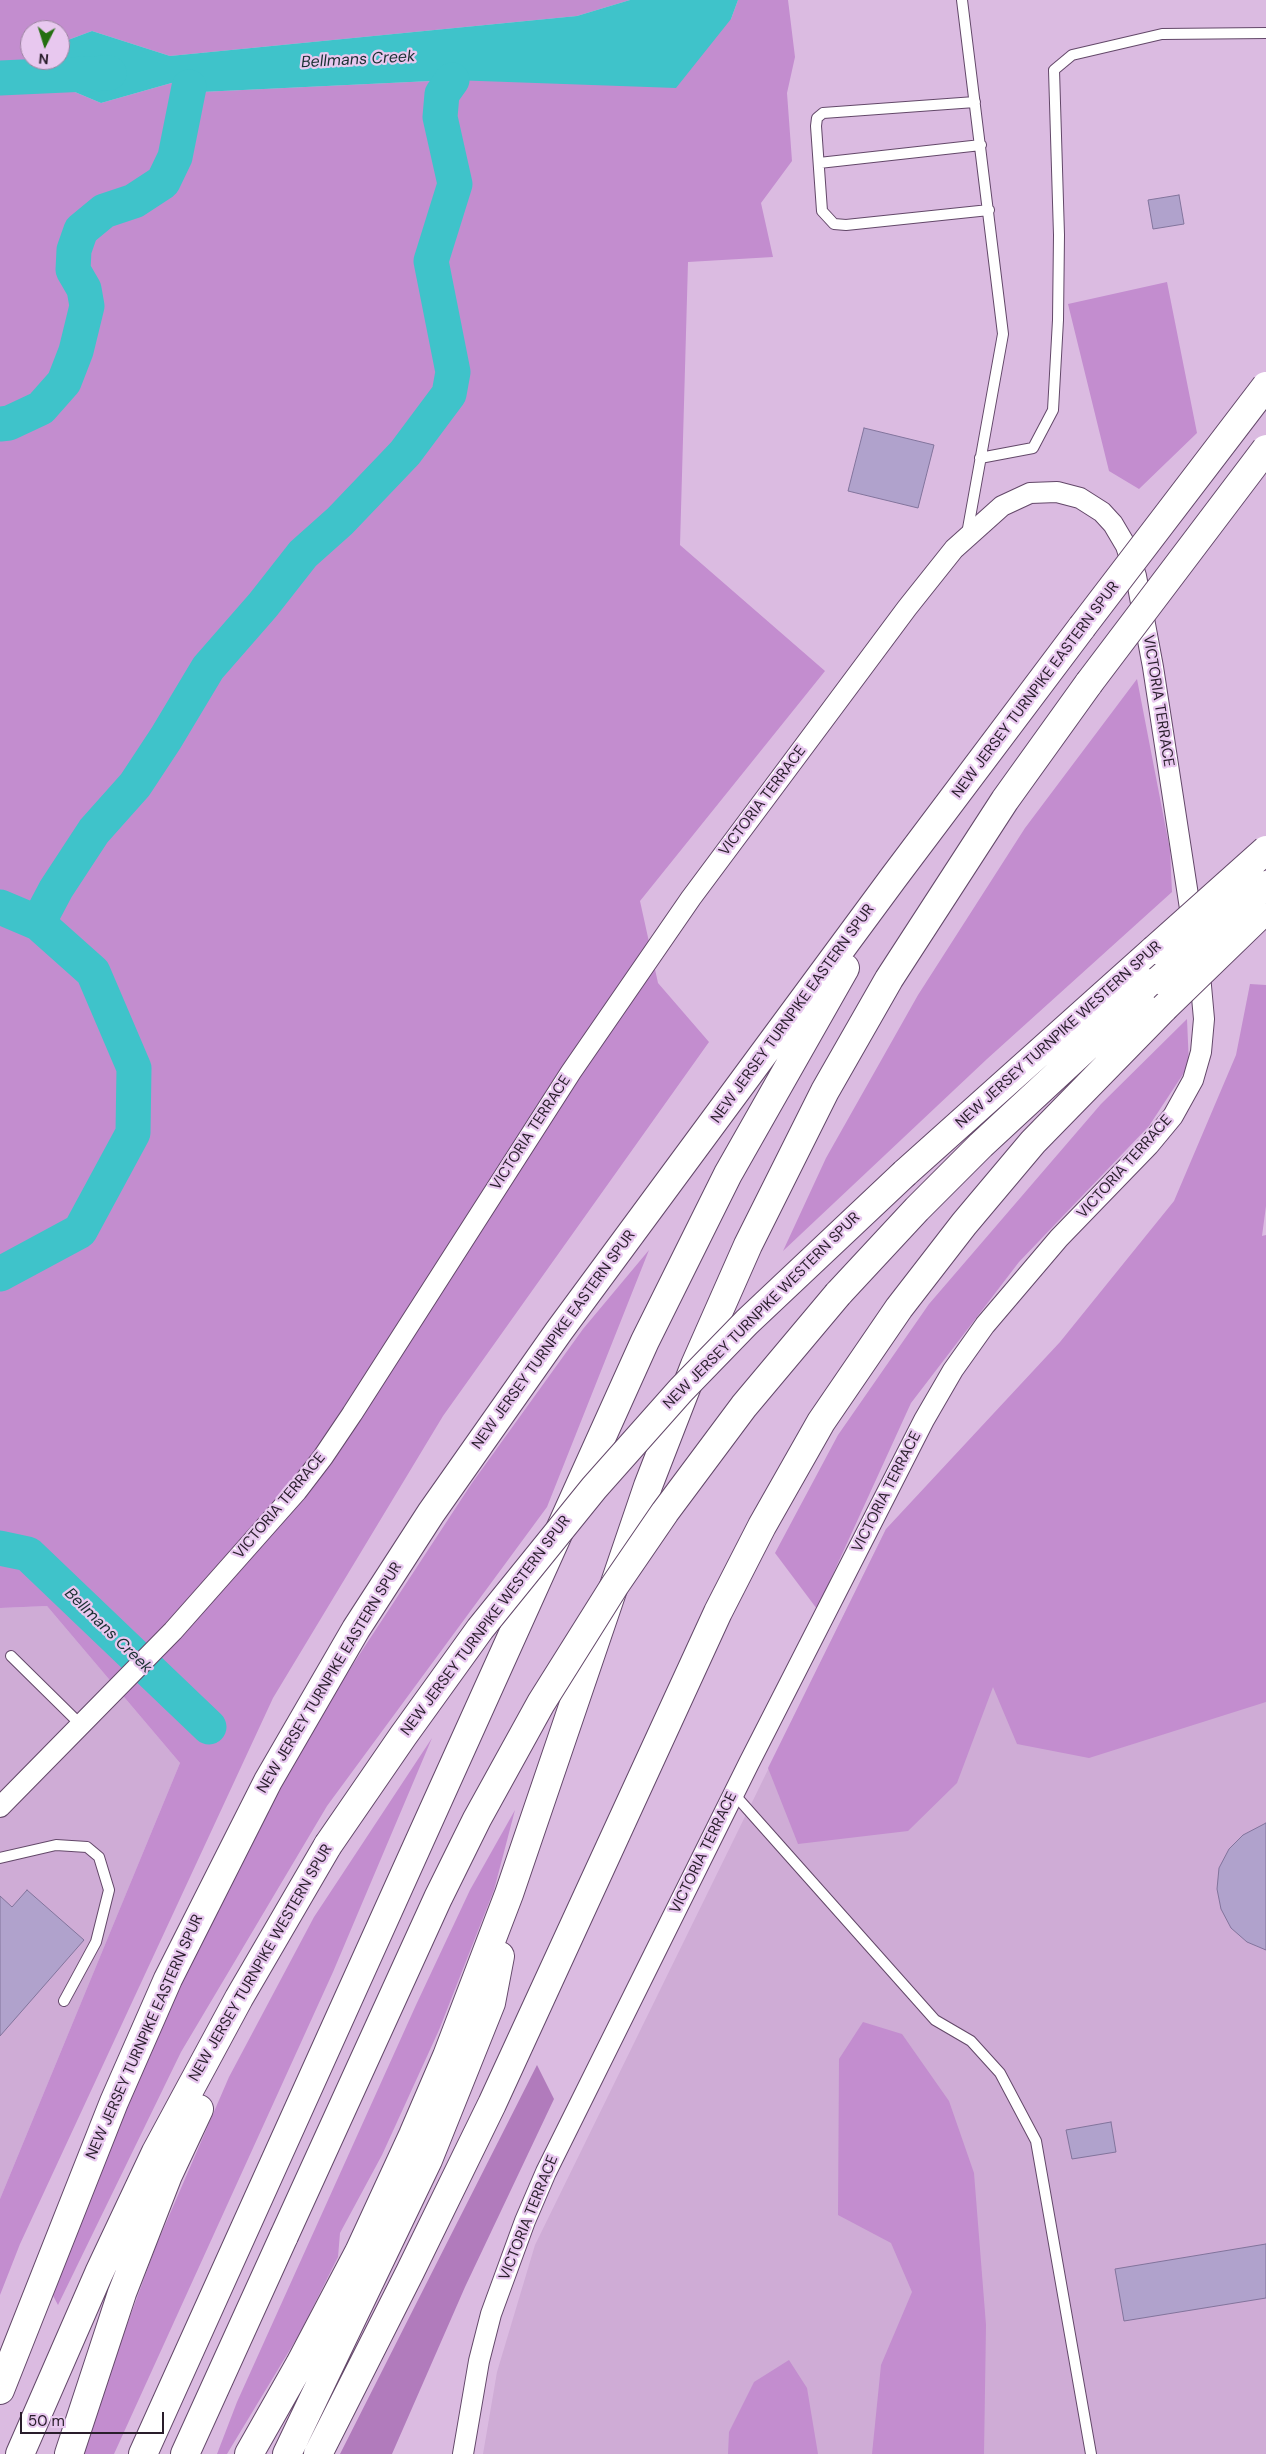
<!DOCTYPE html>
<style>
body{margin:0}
#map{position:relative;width:1266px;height:2454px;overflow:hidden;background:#dbbbe1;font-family:"DM Sans",sans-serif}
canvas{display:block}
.north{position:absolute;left:20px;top:20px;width:50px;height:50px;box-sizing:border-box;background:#e8c8ef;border:1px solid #9c84a1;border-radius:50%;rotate:185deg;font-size:14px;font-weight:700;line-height:20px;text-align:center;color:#291d2b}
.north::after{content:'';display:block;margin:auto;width:18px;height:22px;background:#246f11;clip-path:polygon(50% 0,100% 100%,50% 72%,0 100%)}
.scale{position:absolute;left:20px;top:2412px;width:144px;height:22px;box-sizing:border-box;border:2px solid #291d2b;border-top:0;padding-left:6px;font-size:15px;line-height:18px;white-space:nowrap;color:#291d2b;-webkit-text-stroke:4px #e8c8ef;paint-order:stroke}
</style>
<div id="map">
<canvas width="1266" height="2454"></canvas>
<div class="north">N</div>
<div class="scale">50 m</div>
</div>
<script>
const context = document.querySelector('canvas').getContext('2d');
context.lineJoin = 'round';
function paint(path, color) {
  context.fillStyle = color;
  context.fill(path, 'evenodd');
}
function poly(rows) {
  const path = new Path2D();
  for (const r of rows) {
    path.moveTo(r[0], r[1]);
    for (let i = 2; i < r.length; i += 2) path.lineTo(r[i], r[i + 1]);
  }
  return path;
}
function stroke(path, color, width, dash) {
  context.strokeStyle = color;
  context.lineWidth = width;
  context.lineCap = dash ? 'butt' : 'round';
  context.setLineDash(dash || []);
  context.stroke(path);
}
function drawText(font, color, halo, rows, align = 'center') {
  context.font = font + ' "DM Sans",sans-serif';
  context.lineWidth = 4.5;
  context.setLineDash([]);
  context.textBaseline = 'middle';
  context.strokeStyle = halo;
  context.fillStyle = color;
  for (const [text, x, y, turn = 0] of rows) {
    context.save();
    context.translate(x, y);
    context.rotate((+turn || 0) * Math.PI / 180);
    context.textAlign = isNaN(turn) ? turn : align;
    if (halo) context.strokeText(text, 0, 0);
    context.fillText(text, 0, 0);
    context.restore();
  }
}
const built = poly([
 [1266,1485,1266,2454,483,2454,497,2372,535,2245,886,1529],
 [47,1606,180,1763,0,2199,0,1608]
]);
const green = poly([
 [0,0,630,0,577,16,170,56,92,31,60,43,60,30,30,30,30,60,59,60,63,87,101,103,175,82,201,92,452,80,731,19,738,0,788,0,795,57,787,93,792,161,761,203,773,257,688,262,680,545,825,671,640,901,658,983,709,1042,443,1416,273,1698,20,2244,0,2295,0,2199,180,1763,47,1606,0,1608],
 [1167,282,1197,433,1139,489,1109,471,1068,304],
 [1137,679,1170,850,1172,892,987,1059,783,1251,826,1158,918,995,1025,828],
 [1250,984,1266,985,1266,1206,1262,1236,1266,1235,1266,1702,1089,1758,1017,1744,993,1687,957,1783,908,1831,798,1844,768,1768,886,1529,1060,1342,1174,1201,1236,1055],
 [1187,1019,1189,1065,1149,1126,1019,1262,911,1403,817,1609,775,1553,838,1435,929,1304,1101,1104],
 [649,1250,547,1507,327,1806,181,2052,58,2305,50,2290,140,2040,302,1742,472,1483,583,1329],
 [432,1738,333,1972,114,2454,83,2454,96,2409,156,2246,229,2077,314,1917],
 [515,1810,494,1890,439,2030,382,2155,340,2233,338,2257,300,2333,227,2454,217,2454,237,2402,416,2005,470,1890],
 [863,2022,902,2034,949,2101,974,2173,986,2325,984,2454,872,2454,881,2365,912,2292,891,2243,838,2215,839,2059],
 [789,2360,807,2388,818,2454,728,2454,729,2432,754,2382]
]);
const forest = poly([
 [537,2065,554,2099,465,2287,392,2454,340,2454]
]);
const water = poly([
 [630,0,738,0,731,19,676,88,452,80,201,92,175,82,101,103,63,87,59,60,60,43,92,31,170,56,577,16]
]);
const river = poly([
 [0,78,109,73],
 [0,424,9,423,41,408,64,382,76,351,87,306,84,289,73,270,74,250,81,230,104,211,134,201,163,182,175,157,189,87],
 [0,907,38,923,93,972,134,1068,133,1133,80,1231,0,1274],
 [38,923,56,889,94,831,135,785,166,738,208,668,263,605,303,554,340,521,405,453,449,394,453,372,431,261,455,184,440,117,442,94,452,80],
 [0,1548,28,1554,209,1727]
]);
const building = poly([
 [1179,195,1184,224,1153,229,1148,200,1179,195],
 [864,428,934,445,918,508,848,491,864,428],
 [1266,1823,1266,1950,1247,1942,1231,1928,1221,1909,1217,1889,1219,1868,1229,1849,1243,1835,1266,1823],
 [27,1890,84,1940,0,2036,0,1896,12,1907,27,1890],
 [1111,2122,1116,2152,1072,2159,1066,2130,1111,2122],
 [1266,2244,1266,2298,1124,2321,1115,2269,1266,2244]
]);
const service = poly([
 [962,0,1003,334,967,534],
 [975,102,823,113,817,118,816,126,822,211,834,224,846,225,989,210],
 [819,163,981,145],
 [980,458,1033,448,1053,410,1058,320,1059,235,1054,70,1072,55,1162,34,1266,33],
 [11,1656,81,1725],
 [734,1794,935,2020,971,2041,1000,2073,1036,2141,1091,2454],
 [0,1858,56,1845,87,1847,99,1857,109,1890,96,1942,64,2001]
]);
const minor = poly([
 [0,1807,173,1631,297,1491,323,1457,352,1414,571,1072,691,898,907,608,954,549,1002,506,1030,493,1057,492,1080,498,1102,512,1113,524,1126,546,1136,576,1153,667,1193,928],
 [463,2454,479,2361,491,2314,525,2221,546,2172,749,1763,924,1420,953,1370,985,1325,1059,1238,1149,1145,1173,1116,1193,1080,1201,1052,1204,1019,1199,964]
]);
const motorway = poly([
 [905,1173,1154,950],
 [838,1294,917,1209,981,1145,1159,980],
 [0,2390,114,2102,168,1979,268,1781,356,1629,431,1513,559,1331,894,877,1082,627],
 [20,2454,99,2273,156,2152,239,1998,328,1845],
 [69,2454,122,2293,168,2175,199,2109],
 [143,2454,645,1341,728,1174,845,968],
 [185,2454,284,2236],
 [249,2454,300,2364,359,2252,413,2135,447,2056,509,1894,648,1486,695,1365,748,1245,825,1091,889,979,1005,800,1089,683],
 [287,2454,428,2160,491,2003,500,1956],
 [318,2454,410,2272,492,2104,718,1612,762,1526,821,1422,899,1308,964,1224,1033,1142,1164,1008]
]);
const motorwayBridge = poly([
 [1082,627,1266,386],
 [1089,683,1266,449],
 [1154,950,1266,850],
 [1159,980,1266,885],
 [1164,1008,1260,915],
 [328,1845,403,1736,480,1629,594,1488,681,1390,747,1322,905,1173],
 [284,2236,438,1898,477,1819,541,1703,615,1585,665,1512,744,1406,838,1294]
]);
const streetNames = [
 ["NEW JERSEY TURNPIKE EASTERN SPUR",1036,690,-53],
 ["VICTORIA TERRACE",1158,701,81],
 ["VICTORIA TERRACE",763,801,-53],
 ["NEW JERSEY TURNPIKE EASTERN SPUR",793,1014,-54],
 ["NEW JERSEY TURNPIKE WESTERN SPUR",1059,1035,-42],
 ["VICTORIA TERRACE",531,1133,-57],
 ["VICTORIA TERRACE",1125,1167,-48],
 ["NEW JERSEY TURNPIKE WESTERN SPUR",762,1311,-45],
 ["NEW JERSEY TURNPIKE EASTERN SPUR",554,1340,-54],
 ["VICTORIA TERRACE",887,1492,-63],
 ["VICTORIA TERRACE",280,1506,-50],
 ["NEW JERSEY TURNPIKE WESTERN SPUR",486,1626,-53],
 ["NEW JERSEY TURNPIKE EASTERN SPUR",330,1678,-59],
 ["VICTORIA TERRACE",704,1853,-64],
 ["NEW JERSEY TURNPIKE WESTERN SPUR",261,1963,-60],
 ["NEW JERSEY TURNPIKE EASTERN SPUR",145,2037,-66],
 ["VICTORIA TERRACE",529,2218,-68]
];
const waterNames = [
 ["Bellmans Creek",358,60,-3],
 ["Bellmans Creek",108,1631,44]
];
paint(built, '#cfacd6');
paint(green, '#c38dcf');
paint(forest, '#b17bbc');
paint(water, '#3fc3ca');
stroke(river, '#3fc3ca', 35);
paint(building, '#b0a2cc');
stroke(building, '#82749c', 1);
stroke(service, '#634869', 12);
stroke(minor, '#634869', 22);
stroke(motorway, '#634869', 30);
stroke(service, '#fff', 10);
stroke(minor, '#fff', 20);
stroke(motorway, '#fff', 28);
stroke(motorwayBridge, '#634869', 30, []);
stroke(motorwayBridge, '#fff', 28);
drawText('15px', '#291d2b', '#e8c8ef', streetNames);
drawText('italic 16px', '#1a3032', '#e8c8ef', waterNames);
</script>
